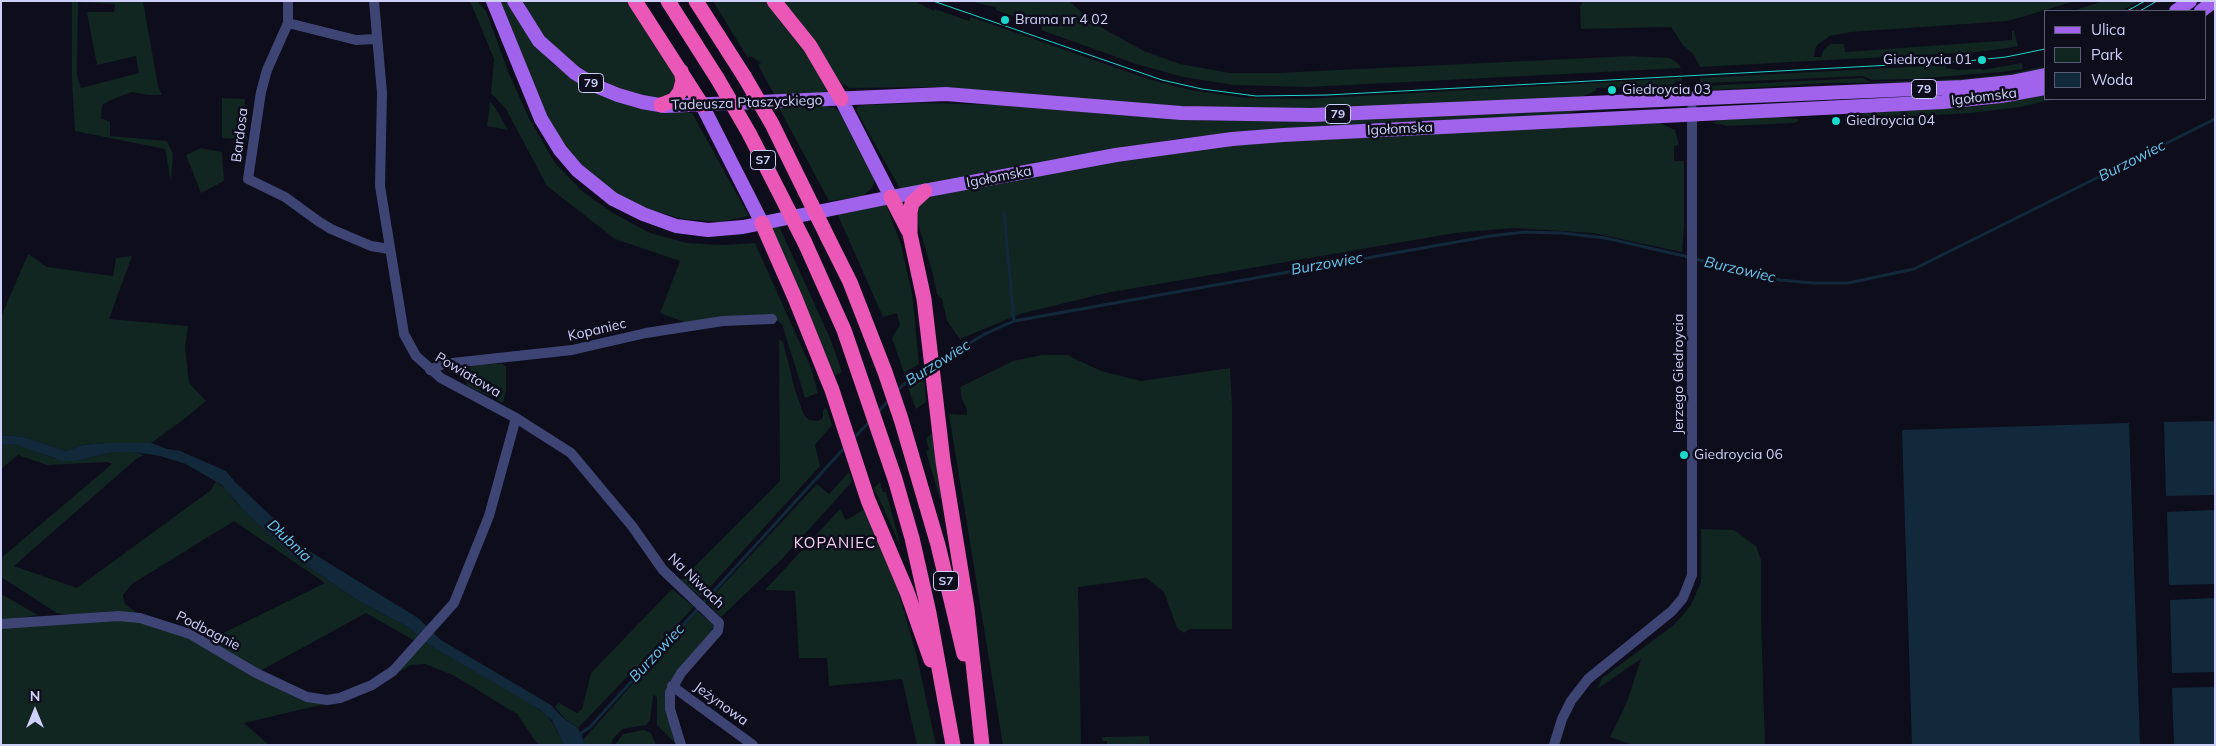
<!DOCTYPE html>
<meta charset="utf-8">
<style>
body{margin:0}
#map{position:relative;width:2216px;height:746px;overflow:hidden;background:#0d0d1b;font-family:Mulish,sans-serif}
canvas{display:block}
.frame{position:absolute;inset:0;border:2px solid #ced0f9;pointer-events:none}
.legend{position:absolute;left:2044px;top:10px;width:162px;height:90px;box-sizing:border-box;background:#0d0d1b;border:1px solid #5a5b74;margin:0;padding:6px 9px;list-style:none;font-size:15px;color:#ced0f9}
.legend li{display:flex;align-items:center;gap:10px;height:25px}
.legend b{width:25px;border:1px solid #5a5b74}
.north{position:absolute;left:10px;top:686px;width:50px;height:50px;-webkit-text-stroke:4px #0d0d1b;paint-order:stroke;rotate:0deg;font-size:14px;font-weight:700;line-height:20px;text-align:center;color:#ced0f9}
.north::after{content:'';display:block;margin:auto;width:18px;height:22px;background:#ced0f9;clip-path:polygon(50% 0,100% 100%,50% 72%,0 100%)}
</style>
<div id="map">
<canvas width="2216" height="746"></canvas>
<div class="frame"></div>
<ul class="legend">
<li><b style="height:6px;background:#a162ec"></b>Ulica</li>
<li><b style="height:14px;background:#112521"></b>Park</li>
<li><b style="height:14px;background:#12293b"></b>Woda</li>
</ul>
<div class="north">N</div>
</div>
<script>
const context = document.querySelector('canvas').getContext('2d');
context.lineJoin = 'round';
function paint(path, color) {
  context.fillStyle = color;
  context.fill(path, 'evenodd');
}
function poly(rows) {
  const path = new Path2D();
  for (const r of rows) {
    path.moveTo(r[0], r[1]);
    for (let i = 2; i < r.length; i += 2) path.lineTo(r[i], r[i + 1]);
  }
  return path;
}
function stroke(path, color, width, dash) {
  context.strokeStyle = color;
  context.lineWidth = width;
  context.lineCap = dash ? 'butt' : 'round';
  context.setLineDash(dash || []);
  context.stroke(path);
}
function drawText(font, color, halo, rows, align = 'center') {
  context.font = font + ' Mulish,sans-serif';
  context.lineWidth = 5;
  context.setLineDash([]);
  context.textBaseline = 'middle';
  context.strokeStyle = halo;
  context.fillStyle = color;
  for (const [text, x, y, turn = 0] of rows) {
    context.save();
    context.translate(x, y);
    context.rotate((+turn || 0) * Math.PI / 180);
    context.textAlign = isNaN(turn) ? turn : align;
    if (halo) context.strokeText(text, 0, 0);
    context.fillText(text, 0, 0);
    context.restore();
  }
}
const green = poly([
 [72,1,143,1,158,86,162,95,148,95,132,92,113,99,102,105,101,118,110,122,110,136,167,141,173,154,171,182,165,149,75,131,72,81],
 [78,2,115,4,114,12,87,12,97,65,136,56,139,73,81,88,77,75],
 [470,1,477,1,486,11,509,74,528,116,555,163,583,192,613,213,650,233,687,243,723,245,755,243,811,368,818,393,805,398,782,324,767,314,687,323,660,313,680,261,615,239,547,186,506,109,491,93,494,59],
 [499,1,507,1,528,36,553,64,581,84,614,100,633,107,692,113,749,216,720,222,683,219,638,206,601,184,571,155,548,119],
 [520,1,626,1,676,77,673,92,663,98,652,98,608,85,571,63,541,34],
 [713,1,765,1,802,45,830,93,775,96,758,65,761,63,750,56,748,58],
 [782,1,914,1,934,11,935,9,969,21,971,17,1148,79,1190,90,1246,98,1305,99,1682,78,1682,81,1677,81,1669,88,1622,87,1596,88,1596,91,1581,97,1333,109,1233,110,997,93,943,87,849,88,839,81],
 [977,1,1069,1,1095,24,1144,51,1180,64,1230,73,1276,73,1630,56,1670,58,1679,64,1681,68,1309,87,1234,85,1183,77,1136,64,1041,30,1042,27,996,10,996,7,976,3],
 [1583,1,2076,1,2008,21,1851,32,1830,36,1817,45,1815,49,1814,57,1821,57,1824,49,1831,44,1844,44,1845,52,2012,40,2012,31,2014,31,2018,46,2008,48,1977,52,1700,67,1694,55,1683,45,1671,27,1581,29,1580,7],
 [2104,1,2140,1,2121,11,2072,11],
 [2022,63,2023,69,2002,72,1913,79,1872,80,1863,76,1705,83,1700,81,1700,78,1946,65,1946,68,1957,70,1982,69,1982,70],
 [2045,66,2040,69,2006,76,1938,82,1828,83,1715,90,1709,89,1704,86,1862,78,1871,82,1963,79,2009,74],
 [2045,95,2045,99,2056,99,2020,107,1971,113,1867,119,1858,117,1858,115,1869,112,1981,106],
 [222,98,245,99,244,139,222,138],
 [490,101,496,109,508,130,487,126],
 [925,103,1000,105,1209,121,1298,121,1595,108,1547,117,1249,131,1170,140,900,189,856,110,857,107,863,105],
 [825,106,834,108,841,113,874,175,874,183,871,189,861,197,829,201,779,108],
 [1778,117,1798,119,1798,121,1794,123,1728,126,1712,123,1721,120],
 [1660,123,1675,130,1679,145,1674,146,1674,161,1684,161,1684,225,1682,252,1593,233,1514,228,1455,233,1106,293,1020,314,960,339,947,321,942,299,937,294,933,274,918,224,912,213,925,197,1117,161,1214,147,1298,139],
 [201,148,222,152,224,181,201,193,186,155],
 [886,204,901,245,912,293,919,364,904,373,892,338,900,325,897,313,883,317,837,213],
 [778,224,830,338,842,372,835,376,771,228],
 [28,254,47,267,113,276,116,258,132,256,109,319,188,326,185,347,189,383,206,401,183,420,151,443,107,443,83,445,66,451,24,437,1,435,1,317],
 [779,339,783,342,795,390,804,415,809,420,818,421,823,418,823,410,826,408,832,425,815,445,820,466,701,597,681,580,780,481],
 [1042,355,1067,355,1101,371,1141,381,1230,368,1232,404,1232,629,1190,629,1184,633,1177,628,1164,592,1146,578,1078,587,1081,745,1003,745,949,414,967,415,967,410,962,399,960,387,1013,361],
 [484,364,502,364,506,366,506,391,503,403,466,385,470,367],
 [924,375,926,402,916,409,907,385],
 [932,433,942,498,940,499,926,451,929,450,926,439],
 [4,444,14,444,33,450,53,458,76,461,113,452,134,452,144,455,136,459,14,566,77,588,211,490,216,481,228,491,233,499,245,512,291,555,357,600,408,627,419,636,415,641,366,613,260,671,209,640,325,583,234,521,132,584,123,595,125,604,140,615,113,611,69,615,57,613,1,577,1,558,112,464,107,462,47,465,18,455,1,469,1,445],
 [849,472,852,482,781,560,721,617,707,602,817,484,829,494],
 [880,482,883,492,886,492,901,547,874,488],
 [840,509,846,520,865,509,896,583,917,657,936,745,917,745,902,679,829,686,827,658,799,658,795,591,765,590],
 [1701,529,1734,530,1756,546,1761,560,1761,616,1765,745,1633,745,1610,737,1627,702,1641,659,1597,689,1602,678,1674,625,1691,605,1701,582],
 [672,589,694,607,578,728,564,718,555,707,559,703,577,713,582,709,591,673],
 [1,594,38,615,1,621],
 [697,611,714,625,711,632,670,682,676,743,674,742,657,725,657,697,653,695,650,720,646,725,623,729,613,738,611,745,584,745,583,740],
 [81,621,138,621,178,633,329,703,244,723,269,745,1,745,1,627],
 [423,640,429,645,527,701,547,715,553,723,564,745,538,745,517,714,453,675,425,664,411,665,381,683],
 [644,730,651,733,656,745,615,745,623,734],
 [1149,736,1150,745,1107,745,1107,741,1102,741,1102,737]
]);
const water = poly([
 [2215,421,2215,495,2166,496,2164,422],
 [2129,423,2140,745,1912,745,1902,430],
 [1,435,24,437,66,451,83,445,107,443,151,443,167,449,180,451,226,471,235,482,306,549,418,618,441,640,551,705,563,718,578,728,582,736,584,745,564,745,552,720,539,709,429,645,408,627,357,600,291,555,245,512,222,485,186,464,160,456,134,452,113,452,76,461,63,461,14,444,1,445],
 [2215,510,2215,584,2169,585,2167,512],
 [2215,598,2215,672,2172,673,2170,600],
 [2215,687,2215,745,2174,745,2172,688]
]);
const stream = poly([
 [1004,213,1014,321],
 [1695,259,1780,280,1813,283,1848,283,1914,269,2215,119],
 [936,363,985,334,1014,321,1490,236,1525,232,1562,233,1605,238,1689,257],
 [896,392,903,385,927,369],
 [877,413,890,399],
 [854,438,870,421],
 [578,735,590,727,846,446]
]);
const minor = poly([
 [288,1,288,23,267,70,261,92,248,179,285,197,318,221,331,229,371,246,389,249],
 [374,1,382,93,380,186,404,334,416,356,441,378,516,418,571,453,632,526,663,570,719,623,718,631,681,673,670,692,670,709,681,745],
 [288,23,356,40,377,39],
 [430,370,443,364,572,350,646,333,723,321,772,319],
 [1,624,118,616,140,618,190,634,256,673,307,697,327,700,340,698,372,685,393,671,454,603,489,516,516,418],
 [672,686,753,745]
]);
const tertiary = poly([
 [1554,745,1562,719,1571,701,1588,679,1672,611,1683,598,1692,575,1692,109]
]);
const primary = poly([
 [493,1,541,119,560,150,577,170,613,199,643,214,676,226,708,230,743,227,891,197,1116,155,1232,139,1283,135,1943,102,2001,96,2045,88],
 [514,1,539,41,575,73,596,86,618,95,642,102,665,106,946,94,1181,113,1312,115,1962,87,2011,82,2045,75],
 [2176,11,2190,1],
 [2201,11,2214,1],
 [841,99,891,197],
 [702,105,762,223]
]);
const motorway = poly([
 [635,1,702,105],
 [668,1,717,78],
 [696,1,744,76],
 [774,1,810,46,841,99],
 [661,105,674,100,680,92,683,80,681,71],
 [925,191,912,203,910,212,910,234,924,299,943,461,967,608,982,745],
 [891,197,908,230],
 [762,223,795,298,832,390,868,500,907,592,931,660],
 [828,238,850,282,885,372,901,419,938,545,964,654],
 [805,243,844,330,895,479,912,538,929,613,953,745]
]);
const tram = poly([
 [933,1,1162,80,1202,89,1256,96,1327,95,1967,61,2006,57,2045,49],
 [2127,11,2145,1],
 [2140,11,2157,1]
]);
const motorwayBridge = poly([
 [744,76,772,124,828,238],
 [717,78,749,133,805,243]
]);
const markers = [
 [1005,20,5,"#1ad9cc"],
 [1982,60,5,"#1ad9cc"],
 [1612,90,5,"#1ad9cc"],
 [1836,121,5,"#1ad9cc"],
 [1684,455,5,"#1ad9cc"]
];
const shields = [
 [591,83,25],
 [1924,89,25],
 [1338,114,25],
 [763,160,25],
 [946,581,25]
];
const shieldNames = [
 ["79",591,83],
 ["79",1924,89],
 ["79",1338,114],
 ["S7",763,160],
 ["S7",946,581]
];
const poiNames = [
 ["Brama nr 4 02",1015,20],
 ["Giedroycia 01",1972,60,"right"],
 ["Giedroycia 03",1622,90],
 ["Giedroycia 04",1846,121],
 ["Giedroycia 06",1694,455]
];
const streetNames = [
 ["Igołomska",1984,97,-7],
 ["Tadeusza Ptaszyckiego",747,103,-2],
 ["Igołomska",1400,129,-3],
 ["Bardosa",240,135,-83],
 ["Igołomska",999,177,-11],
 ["Kopaniec",597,330,-13],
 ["Jerzego Giedroycia",1679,374,-90],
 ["Powiatowa",468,375,31],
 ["Na Niwach",696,581,44],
 ["Podbagnie",208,631,27],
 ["Jeżynowa",721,704,36]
];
const waterNames = [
 ["Burzowiec",2132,161,-27],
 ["Burzowiec",1327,264,-10],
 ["Burzowiec",1740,270,13],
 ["Burzowiec",938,363,-32],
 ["Dłubnia",289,541,43],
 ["Burzowiec",657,653,-47]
];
const neighbourhoodNames = [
 ["KOPANIEC",835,543]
];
paint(green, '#112521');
paint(water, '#12293b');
stroke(stream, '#12293b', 3);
stroke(minor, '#3e4575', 10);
stroke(tertiary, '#3e4575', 10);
stroke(primary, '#a162ec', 14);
stroke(motorway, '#eb57b7', 15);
stroke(tram, '#1ad9cc', 1);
stroke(motorwayBridge, '#eb57b7', 15);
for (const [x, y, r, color] of markers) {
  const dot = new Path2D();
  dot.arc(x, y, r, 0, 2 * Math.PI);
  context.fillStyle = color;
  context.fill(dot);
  stroke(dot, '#0d0d1b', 2);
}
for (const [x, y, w] of shields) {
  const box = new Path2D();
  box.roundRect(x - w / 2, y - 9.5, w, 19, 4);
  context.fillStyle = '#0d0d1b';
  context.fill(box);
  stroke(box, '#ced0f9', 1);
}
drawText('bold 12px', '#ced0f9', null, shieldNames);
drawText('14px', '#ced0f9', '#0d0d1b', poiNames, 'left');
drawText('14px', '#ced0f9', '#0d0d1b', streetNames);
drawText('italic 15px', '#68c6ed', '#0d0d1b', waterNames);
context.letterSpacing = '1px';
drawText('15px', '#f9d0f1', '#0d0d1b', neighbourhoodNames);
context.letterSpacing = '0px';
</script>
